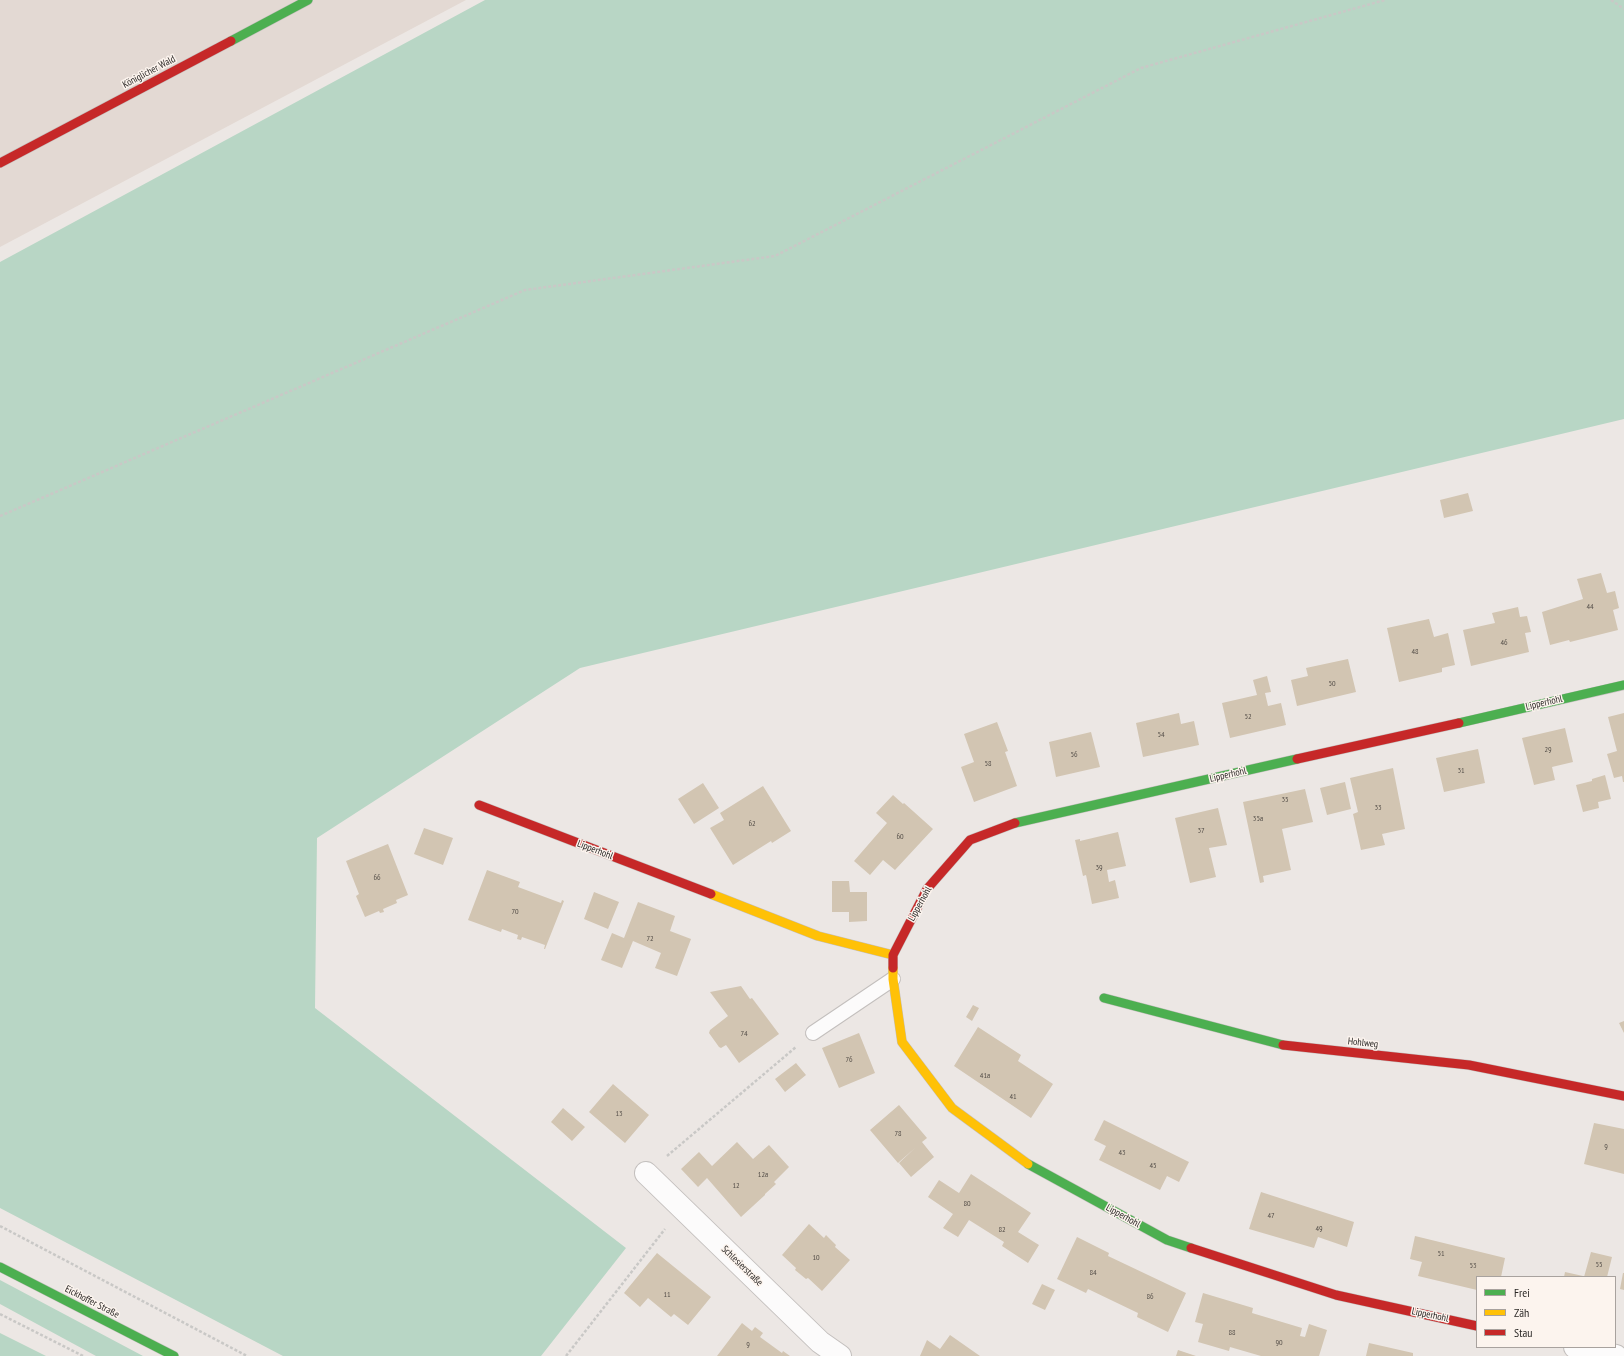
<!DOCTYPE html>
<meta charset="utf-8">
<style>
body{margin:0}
#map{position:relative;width:1624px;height:1356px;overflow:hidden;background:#ece7e4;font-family:"PT Sans Narrow",sans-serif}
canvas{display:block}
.legend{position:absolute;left:1476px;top:1276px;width:140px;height:72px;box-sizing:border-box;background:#fcf4ee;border:1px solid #a8a29e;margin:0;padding:5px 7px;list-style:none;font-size:12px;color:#2b2826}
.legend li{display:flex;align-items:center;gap:8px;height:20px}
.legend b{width:20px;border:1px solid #a8a29e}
</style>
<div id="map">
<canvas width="1624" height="1356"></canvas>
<ul class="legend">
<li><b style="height:5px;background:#4caf50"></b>Frei</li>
<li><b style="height:5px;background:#ffc107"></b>Zäh</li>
<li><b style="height:5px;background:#c62828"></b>Stau</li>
</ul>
</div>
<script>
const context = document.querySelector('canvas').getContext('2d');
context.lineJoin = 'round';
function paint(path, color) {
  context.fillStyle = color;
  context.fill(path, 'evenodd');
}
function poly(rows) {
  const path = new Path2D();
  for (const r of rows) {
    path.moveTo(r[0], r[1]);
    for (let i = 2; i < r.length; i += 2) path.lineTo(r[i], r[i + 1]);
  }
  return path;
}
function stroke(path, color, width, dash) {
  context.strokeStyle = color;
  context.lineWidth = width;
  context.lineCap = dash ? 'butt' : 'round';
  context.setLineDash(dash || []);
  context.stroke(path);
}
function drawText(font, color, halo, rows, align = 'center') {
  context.font = font + ' "PT Sans Narrow",sans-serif';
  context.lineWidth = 3;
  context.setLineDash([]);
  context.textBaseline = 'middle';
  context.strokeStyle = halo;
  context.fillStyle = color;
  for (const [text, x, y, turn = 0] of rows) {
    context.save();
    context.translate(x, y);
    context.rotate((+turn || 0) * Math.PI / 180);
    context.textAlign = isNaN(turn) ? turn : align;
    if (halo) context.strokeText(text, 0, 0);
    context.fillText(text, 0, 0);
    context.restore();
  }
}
const built = poly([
 [0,0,466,0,0,247]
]);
const green = poly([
 [485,0,1624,0,1624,419,580,668,317,838,315,1008,626,1248,541,1356,283,1356,0,1208,0,262],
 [0,1280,143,1356,96,1356,0,1304],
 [0,1333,46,1356,0,1356]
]);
const building = poly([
 [1468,493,1473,511,1444,518,1440,500],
 [1601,573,1607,593,1615,591,1619,608,1613,610,1618,630,1570,642,1569,640,1550,645,1542,612,1583,599,1577,579],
 [1518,607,1520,617,1527,616,1531,632,1525,633,1529,652,1471,666,1463,630,1495,623,1492,613],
 [1429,619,1434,637,1448,633,1455,665,1442,668,1442,672,1399,682,1387,628],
 [1348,659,1356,692,1297,706,1291,680,1308,676,1306,668],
 [1267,676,1271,692,1265,693,1268,706,1281,703,1286,725,1230,738,1222,703,1257,695,1253,680],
 [1179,713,1181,724,1194,721,1199,745,1143,757,1136,723],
 [1624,713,1624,782,1623,782,1622,776,1614,778,1607,754,1617,751,1608,717],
 [997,722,1008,751,1005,752,1017,786,974,802,961,767,974,762,964,734],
 [1565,728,1573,762,1552,767,1555,780,1534,785,1522,738],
 [1091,732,1100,767,1056,777,1049,742],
 [1478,749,1485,783,1444,792,1436,758],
 [1393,768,1405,829,1382,834,1385,845,1361,850,1353,814,1358,812,1350,778],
 [1605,775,1611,799,1598,802,1599,808,1583,812,1576,785,1592,781,1592,779],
 [1345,782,1351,809,1327,815,1320,788],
 [703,783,719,808,694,824,678,799],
 [763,786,791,831,772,843,771,841,733,865,710,828,724,820,720,813],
 [1305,789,1313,822,1282,829,1291,870,1263,876,1264,882,1260,883,1243,802],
 [893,795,903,804,904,803,933,829,895,870,883,860,870,875,854,861,887,823,876,813],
 [1218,808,1227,845,1209,848,1216,877,1190,883,1175,818],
 [424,828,453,838,443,865,414,854],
 [1118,832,1126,866,1107,870,1109,882,1115,880,1119,898,1092,904,1086,875,1083,876,1075,840,1080,839,1080,841],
 [388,844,408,895,396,900,397,903,383,909,384,912,380,913,379,911,365,917,356,896,359,894,346,861],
 [487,870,520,882,518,887,561,903,562,900,564,901,545,949,544,949,545,945,522,937,521,940,517,939,518,935,502,929,501,932,468,920],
 [832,881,849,881,850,892,867,892,867,921,849,922,849,912,832,912],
 [594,892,619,902,608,929,584,919],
 [638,902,675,916,670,931,691,939,677,976,655,968,661,953,633,941,622,968,601,960,612,933,624,938],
 [741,986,750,999,752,998,779,1034,739,1063,726,1045,721,1048,719,1047,709,1033,710,1030,728,1016,710,992],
 [973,1005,979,1008,972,1021,966,1017],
 [1624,1021,1624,1033,1619,1023],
 [978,1027,1021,1055,1018,1061,1053,1084,1031,1118,954,1066],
 [859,1033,875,1073,839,1088,822,1048],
 [796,1063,806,1075,785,1092,775,1079],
 [613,1084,649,1115,625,1143,589,1112],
 [899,1105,927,1138,922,1142,934,1157,911,1177,899,1163,915,1148,898,1163,870,1130],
 [563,1108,585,1127,572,1141,551,1122],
 [1104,1120,1189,1162,1179,1182,1167,1176,1160,1190,1099,1160,1106,1146,1094,1140],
 [1594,1123,1624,1129,1624,1174,1584,1164],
 [737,1142,753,1159,769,1145,789,1167,774,1182,776,1184,765,1194,765,1195,741,1217,707,1178,698,1187,681,1169,699,1152,712,1166],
 [971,1174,1031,1213,1018,1232,1039,1245,1028,1263,1002,1246,1004,1242,969,1220,958,1237,943,1228,953,1214,928,1197,939,1180,959,1193],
 [1261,1192,1354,1222,1347,1247,1318,1237,1314,1248,1249,1229],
 [809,1224,824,1238,826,1235,836,1245,835,1247,850,1260,822,1291,808,1278,806,1279,795,1270,796,1268,782,1255],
 [1415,1236,1505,1258,1501,1277,1477,1277,1477,1290,1418,1276,1422,1262,1410,1259],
 [1077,1237,1109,1253,1108,1256,1186,1293,1168,1332,1137,1317,1138,1313,1088,1289,1086,1293,1057,1279],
 [1591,1252,1612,1257,1607,1277,1584,1277],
 [657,1253,711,1297,688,1325,674,1314,671,1317,648,1298,640,1307,624,1293],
 [1565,1272,1583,1276,1583,1277,1564,1277],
 [1623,1273,1624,1273,1624,1290,1620,1289],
 [1042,1284,1055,1290,1045,1310,1032,1304],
 [1203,1293,1253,1308,1252,1313,1302,1328,1300,1336,1305,1337,1309,1324,1327,1330,1319,1356,1261,1356,1230,1347,1229,1351,1198,1342,1203,1324,1195,1322],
 [742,1323,752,1331,755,1327,763,1333,760,1337,782,1353,783,1351,790,1356,717,1356],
 [950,1335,980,1356,920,1356,927,1340,940,1349],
 [1369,1343,1413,1353,1413,1356,1366,1356],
 [1178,1350,1196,1356,1176,1356]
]);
const path = poly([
 [1611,0,1624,9],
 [0,516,525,290,775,256,1141,68,1385,0],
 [667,1156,796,1047],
 [0,1226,247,1356],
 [0,1314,83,1356],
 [566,1356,665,1229]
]);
const lane = poly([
 [813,1033,893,979]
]);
const street = poly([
 [646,1173,820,1342,840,1356],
 [1575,1347,1616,1356]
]);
const fast = poly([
 [231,41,308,0],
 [1459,723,1624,685],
 [1015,823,1297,759],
 [1104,998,1283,1045],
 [1028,1164,1167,1240,1191,1248],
 [0,1267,174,1356]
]);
const slow = poly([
 [711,894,818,936,893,955],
 [893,968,893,979,902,1042,952,1108,1028,1164]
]);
const jam = poly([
 [0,163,231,41],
 [1297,759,1459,723],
 [479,805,711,894],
 [893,968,893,955,927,889,970,840,1015,823],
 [1283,1045,1469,1065,1624,1096],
 [1191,1248,1336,1295,1477,1326]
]);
const numberNames = [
 ["44",1590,607],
 ["46",1504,643],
 ["48",1415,652],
 ["50",1332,684],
 ["52",1248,717],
 ["54",1161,735],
 ["29",1548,750],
 ["56",1074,755],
 ["58",988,764],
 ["31",1461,771],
 ["35",1285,800],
 ["33",1378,808],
 ["35a",1258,819],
 ["62",752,824],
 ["37",1201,831],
 ["60",900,837],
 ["39",1099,868],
 ["66",377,878],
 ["70",515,912],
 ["72",650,939],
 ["74",744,1034],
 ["76",849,1060],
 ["41a",985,1076],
 ["41",1013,1097],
 ["13",619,1114],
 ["78",898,1134],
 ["9",1606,1147],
 ["43",1122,1153],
 ["45",1153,1166],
 ["12a",763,1175],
 ["12",736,1186],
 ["80",967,1204],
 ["47",1271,1216],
 ["49",1319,1229],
 ["82",1002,1230],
 ["51",1441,1254],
 ["10",816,1258],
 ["55",1599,1265],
 ["53",1473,1266],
 ["84",1093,1273],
 ["11",667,1295],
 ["86",1150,1297],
 ["88",1232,1333],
 ["90",1279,1343],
 ["9",748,1345]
];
const streetNames = [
 ["Königlicher Wald",149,72,-28],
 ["Lipperhohl",1544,703,-13],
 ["Lipperhohl",1228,775,-13],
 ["Lipperhohl",595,850,21],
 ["Lipperhohl",920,904,-61],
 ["Hohlweg",1363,1043,6],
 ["Lipperhohl",1123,1216,29],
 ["Schlesierstraße",742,1266,44],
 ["Eickhoffer Straße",92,1302,27],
 ["Lipperhohl",1430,1315,12]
];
paint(built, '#e3d9d3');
paint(green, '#b8d6c5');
paint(building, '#d2c5b2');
stroke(lane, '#c3bfbd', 16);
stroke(street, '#c3bfbd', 24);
stroke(fast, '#c3bfbd', 10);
stroke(slow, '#c3bfbd', 10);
stroke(jam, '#c3bfbd', 10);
stroke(path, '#c9c8c6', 2.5, [3, 2]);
stroke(lane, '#fcfbfb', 14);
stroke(street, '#fcfbfb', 22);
stroke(fast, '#4caf50', 9);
stroke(slow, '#ffc107', 9);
stroke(jam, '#c62828', 9);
drawText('8px', '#554f49', null, numberNames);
drawText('10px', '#2b2826', '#fcf4ee', streetNames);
</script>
